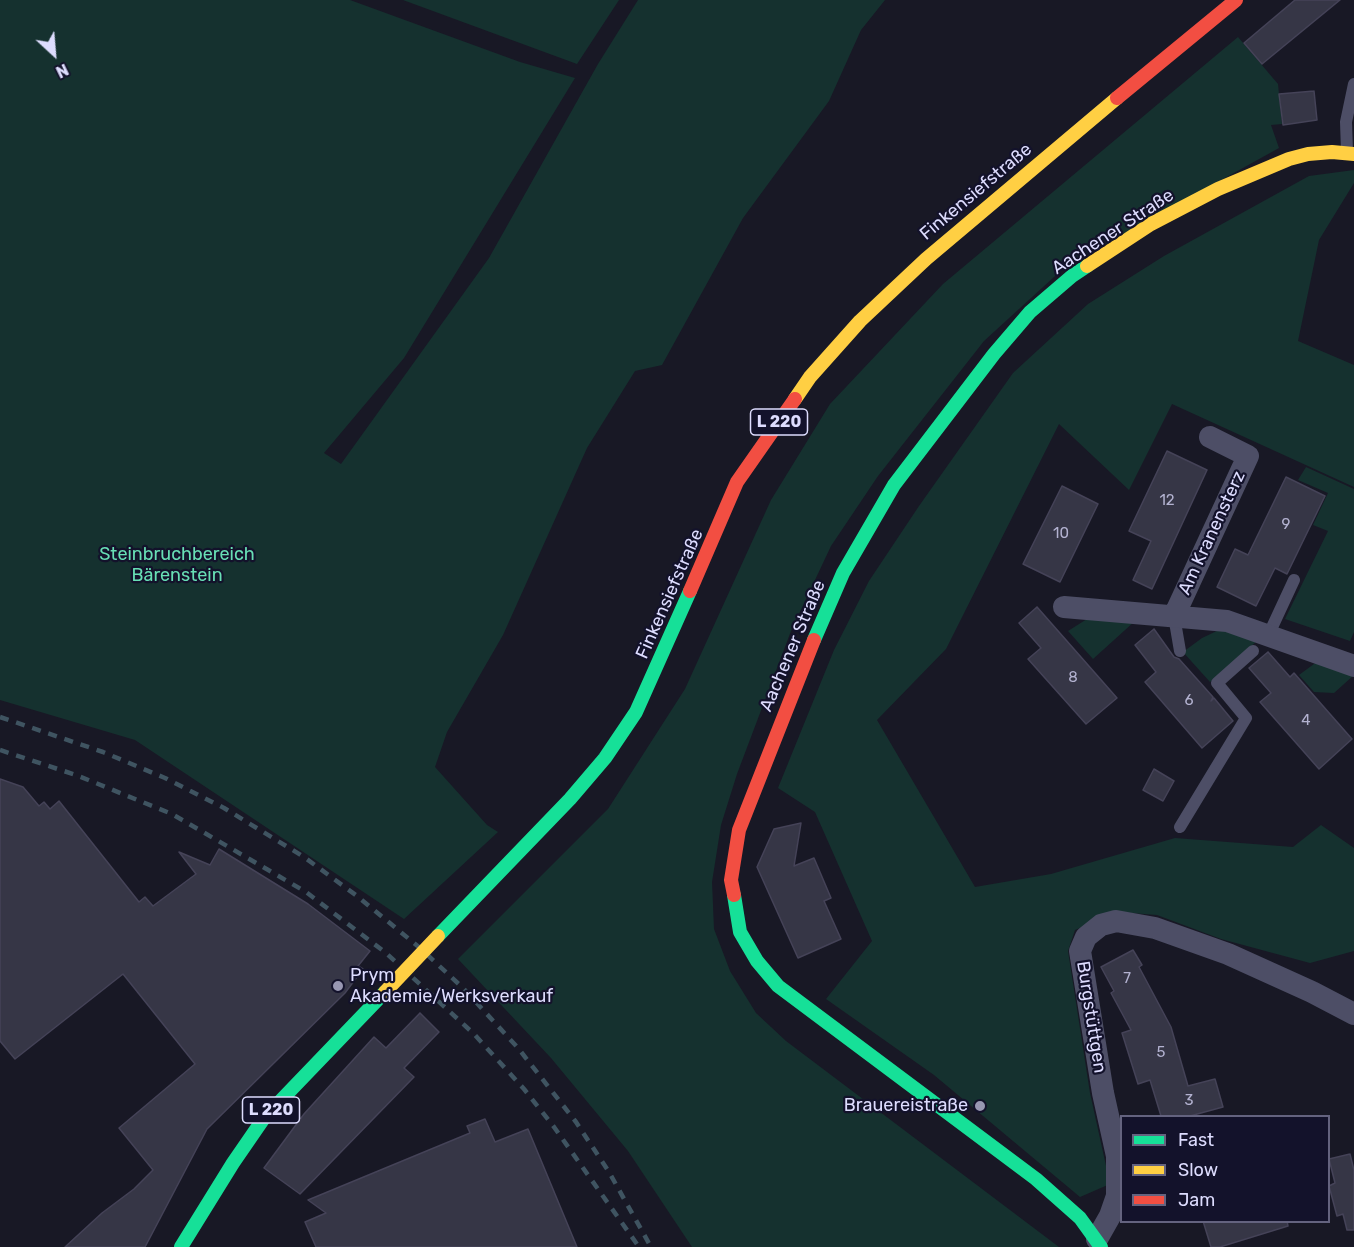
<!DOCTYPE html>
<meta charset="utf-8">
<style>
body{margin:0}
#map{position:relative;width:1354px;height:1247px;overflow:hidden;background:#181825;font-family:Rubik,sans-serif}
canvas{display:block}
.legend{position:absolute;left:1120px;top:1115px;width:210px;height:108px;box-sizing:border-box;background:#13122b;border:2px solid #64637f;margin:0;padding:8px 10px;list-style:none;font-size:18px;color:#dddcfe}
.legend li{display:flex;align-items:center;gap:12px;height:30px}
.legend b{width:30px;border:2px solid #64637f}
.north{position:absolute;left:24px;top:24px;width:60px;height:60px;-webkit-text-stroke:4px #13122b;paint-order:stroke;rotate:154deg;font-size:16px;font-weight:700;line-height:24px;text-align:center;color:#dddcfe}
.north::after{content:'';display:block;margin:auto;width:21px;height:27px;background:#dddcfe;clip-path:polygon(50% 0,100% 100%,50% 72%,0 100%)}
</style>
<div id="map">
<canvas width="1354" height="1247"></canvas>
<ul class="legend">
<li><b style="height:8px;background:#16e098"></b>Fast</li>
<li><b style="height:8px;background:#ffcf43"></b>Slow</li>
<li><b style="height:8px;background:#f24e42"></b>Jam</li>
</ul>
<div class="north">N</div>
</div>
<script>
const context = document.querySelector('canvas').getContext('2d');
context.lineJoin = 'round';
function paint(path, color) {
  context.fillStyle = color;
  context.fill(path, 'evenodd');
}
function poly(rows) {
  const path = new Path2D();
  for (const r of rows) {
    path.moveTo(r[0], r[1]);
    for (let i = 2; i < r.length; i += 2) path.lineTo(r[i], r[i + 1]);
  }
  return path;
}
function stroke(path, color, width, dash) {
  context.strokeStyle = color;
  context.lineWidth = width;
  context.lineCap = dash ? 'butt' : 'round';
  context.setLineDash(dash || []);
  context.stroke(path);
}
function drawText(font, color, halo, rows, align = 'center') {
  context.font = font + ' Rubik,sans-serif';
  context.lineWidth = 4.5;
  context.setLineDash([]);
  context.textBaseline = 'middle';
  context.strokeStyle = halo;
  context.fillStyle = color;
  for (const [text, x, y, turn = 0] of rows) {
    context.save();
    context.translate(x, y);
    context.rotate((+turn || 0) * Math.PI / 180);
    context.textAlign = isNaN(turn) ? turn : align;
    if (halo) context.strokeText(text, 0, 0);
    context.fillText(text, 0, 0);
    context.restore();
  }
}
const green = poly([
 [0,0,350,0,520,62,575,78,404,358,324,453,341,464,489,258,598,64,638,0,885,0,861,30,829,101,743,218,662,365,635,371,587,448,503,635,447,732,435,767,487,825,498,832,404,919,135,740,0,700],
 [403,0,619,0,577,64],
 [1238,37,1278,84,1282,124,1271,125,1279,148,1066,266,984,341,878,476,831,546,791,631,737,774,721,825,712,882,714,929,730,971,756,1013,786,1041,1059,1247,692,1247,628,1151,551,1058,458,959,608,809,685,689,771,500,830,404,943,284],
 [1354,170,1354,183,1319,240,1298,341,1354,365,1354,487,1172,404,1129,490,1059,424,946,649,877,720,975,887,1051,874,1175,838,1293,847,1321,825,1354,848,1354,951,1310,963,1221,939,1157,915,1118,912,1075,930,1068,951,1090,1093,1110,1184,1080,1197,934,1075,826,999,872,941,815,812,778,788,834,650,869,581,919,506,1013,373,1088,304,1164,256,1309,176],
 [1306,467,1354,489,1354,632,1350,641,1285,619,1328,531,1313,525,1328,493,1298,480],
 [1087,619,1135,621,1093,659,1068,631],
 [1221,629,1257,641,1210,682,1183,652,1202,638],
 [1318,661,1354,675,1334,693,1314,692,1299,675]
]);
const building = poly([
 [1295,0,1340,0,1262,64,1244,43,1295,0],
 [1314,91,1317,120,1283,125,1279,94,1314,91],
 [1167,451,1207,470,1152,589,1133,580,1151,541,1129,531,1167,451],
 [1286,477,1325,496,1287,574,1275,568,1256,606,1217,587,1235,549,1248,555,1286,477],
 [1062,486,1098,504,1060,582,1023,564,1062,486],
 [1037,607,1117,698,1086,724,1028,659,1041,648,1019,623,1037,607],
 [1154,629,1174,657,1179,659,1213,697,1211,701,1214,698,1233,721,1202,748,1145,682,1156,672,1135,645,1154,629],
 [1268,652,1290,677,1294,673,1352,739,1319,769,1260,702,1271,693,1249,668,1268,652],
 [1154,769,1174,781,1163,801,1143,790,1154,769],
 [0,779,23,787,39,806,44,802,50,809,59,801,139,902,145,897,153,906,196,874,179,852,210,865,219,849,308,904,370,951,358,966,363,969,345,993,207,1129,145,1247,65,1247,102,1213,134,1189,153,1170,119,1128,195,1064,123,974,15,1059,0,1041,0,779],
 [801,823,794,866,814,858,831,898,824,901,841,939,798,958,757,867,774,829,801,823],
 [1133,950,1142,965,1139,967,1171,1027,1188,1086,1215,1079,1223,1107,1190,1116,1161,1116,1150,1080,1138,1084,1122,1033,1131,1030,1111,993,1114,991,1101,967,1133,950],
 [420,1013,439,1032,404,1068,414,1077,300,1194,264,1168,304,1114,374,1037,386,1048,420,1013],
 [485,1119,495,1142,528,1129,577,1247,316,1247,305,1222,326,1213,308,1200,470,1133,467,1126,485,1119],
 [1350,1154,1354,1170,1354,1230,1347,1230,1343,1214,1337,1216,1329,1186,1335,1183,1329,1159,1350,1154],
 [1203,1221,1287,1221,1288,1226,1220,1247,1211,1247,1203,1221]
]);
const lane = poly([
 [1347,151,1346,122,1354,84],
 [1174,616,1180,651],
 [1268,636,1294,580],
 [1180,827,1246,718,1217,683,1253,651]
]);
const street = poly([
 [1064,607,1227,621,1354,666],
 [1174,616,1248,456,1210,437],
 [1097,1239,1110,1216,1117,1196,1117,1156,1103,1093,1080,951,1086,937,1101,925,1116,921,1155,928,1228,954,1312,992,1354,1014]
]);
const fast = poly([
 [814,640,843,573,894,485,994,354,1030,312,1072,276,1087,266],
 [734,895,740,932,757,961,778,986,1036,1179,1080,1218,1101,1247],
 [438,936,570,799,605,758,636,712,690,591],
 [181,1247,233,1163,264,1118,385,992]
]);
const slow = poly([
 [1087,266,1151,224,1218,189,1289,159,1308,154,1332,152,1354,154],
 [795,399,810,377,860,321,926,259,1117,98]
]);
const jam = poly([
 [1117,98,1236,0],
 [690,591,737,482,795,399],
 [734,895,731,880,739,830,814,640]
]);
const rail = poly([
 [0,717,103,752,165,778,224,808,304,857,357,896,420,948,463,988,518,1048,576,1122,609,1172,651,1247],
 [0,750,76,775,172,814,306,892,386,953,474,1034,524,1089,554,1127,639,1247]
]);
const slowBridge = poly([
 [385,992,438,936]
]);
const markers = [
 [338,986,6,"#9897b2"],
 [980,1106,6,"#9897b2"]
];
const numberNames = [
 ["12",1167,501],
 ["9",1286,525],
 ["10",1061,534],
 ["8",1073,678],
 ["6",1189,701],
 ["4",1306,721],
 ["7",1127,979],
 ["5",1161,1053],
 ["3",1189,1101]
];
const shields = [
 [779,422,57],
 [271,1110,57]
];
const shieldNames = [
 ["L 220",779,422],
 ["L 220",271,1110]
];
const streetNames = [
 ["Finkensiefstraße",976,192,-40],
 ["Aachener Straße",1113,232,-33],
 ["Am Kranensterz",1212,533,-65],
 ["Finkensiefstraße",670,594,-66],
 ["Aachener Straße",793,646,-67],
 ["Burgstüttgen",1091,1017,81]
];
const parkNames = [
 ["Steinbruchbereich",177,555],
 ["Bärenstein",177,576]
];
const poiNames = [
 ["Prym",350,976],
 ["Akademie/Werksverkauf",350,997],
 ["Brauereistraße",968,1106,"right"]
];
paint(green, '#15312f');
paint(building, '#363646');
stroke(building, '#454358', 1.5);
stroke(lane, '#4d4e66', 12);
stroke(street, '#4d4e66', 22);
stroke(fast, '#16e098', 14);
stroke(slow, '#ffcf43', 14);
stroke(jam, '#f24e42', 14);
stroke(rail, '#3f5461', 4.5, [9, 8]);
stroke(slowBridge, '#ffcf43', 14);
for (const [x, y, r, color] of markers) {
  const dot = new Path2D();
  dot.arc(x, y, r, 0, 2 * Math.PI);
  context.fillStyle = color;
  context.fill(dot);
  stroke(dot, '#13122b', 2);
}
drawText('15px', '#b3b2d0', null, numberNames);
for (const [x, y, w] of shields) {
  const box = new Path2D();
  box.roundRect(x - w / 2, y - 13, w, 26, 4.5);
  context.fillStyle = '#13122b';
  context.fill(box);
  stroke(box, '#dddcfe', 1.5);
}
drawText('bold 16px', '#dddcfe', null, shieldNames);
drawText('18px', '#dddcfe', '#13122b', streetNames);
drawText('18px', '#68dfb5', '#13122b', parkNames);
drawText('18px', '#dddcfe', '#13122b', poiNames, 'left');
</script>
